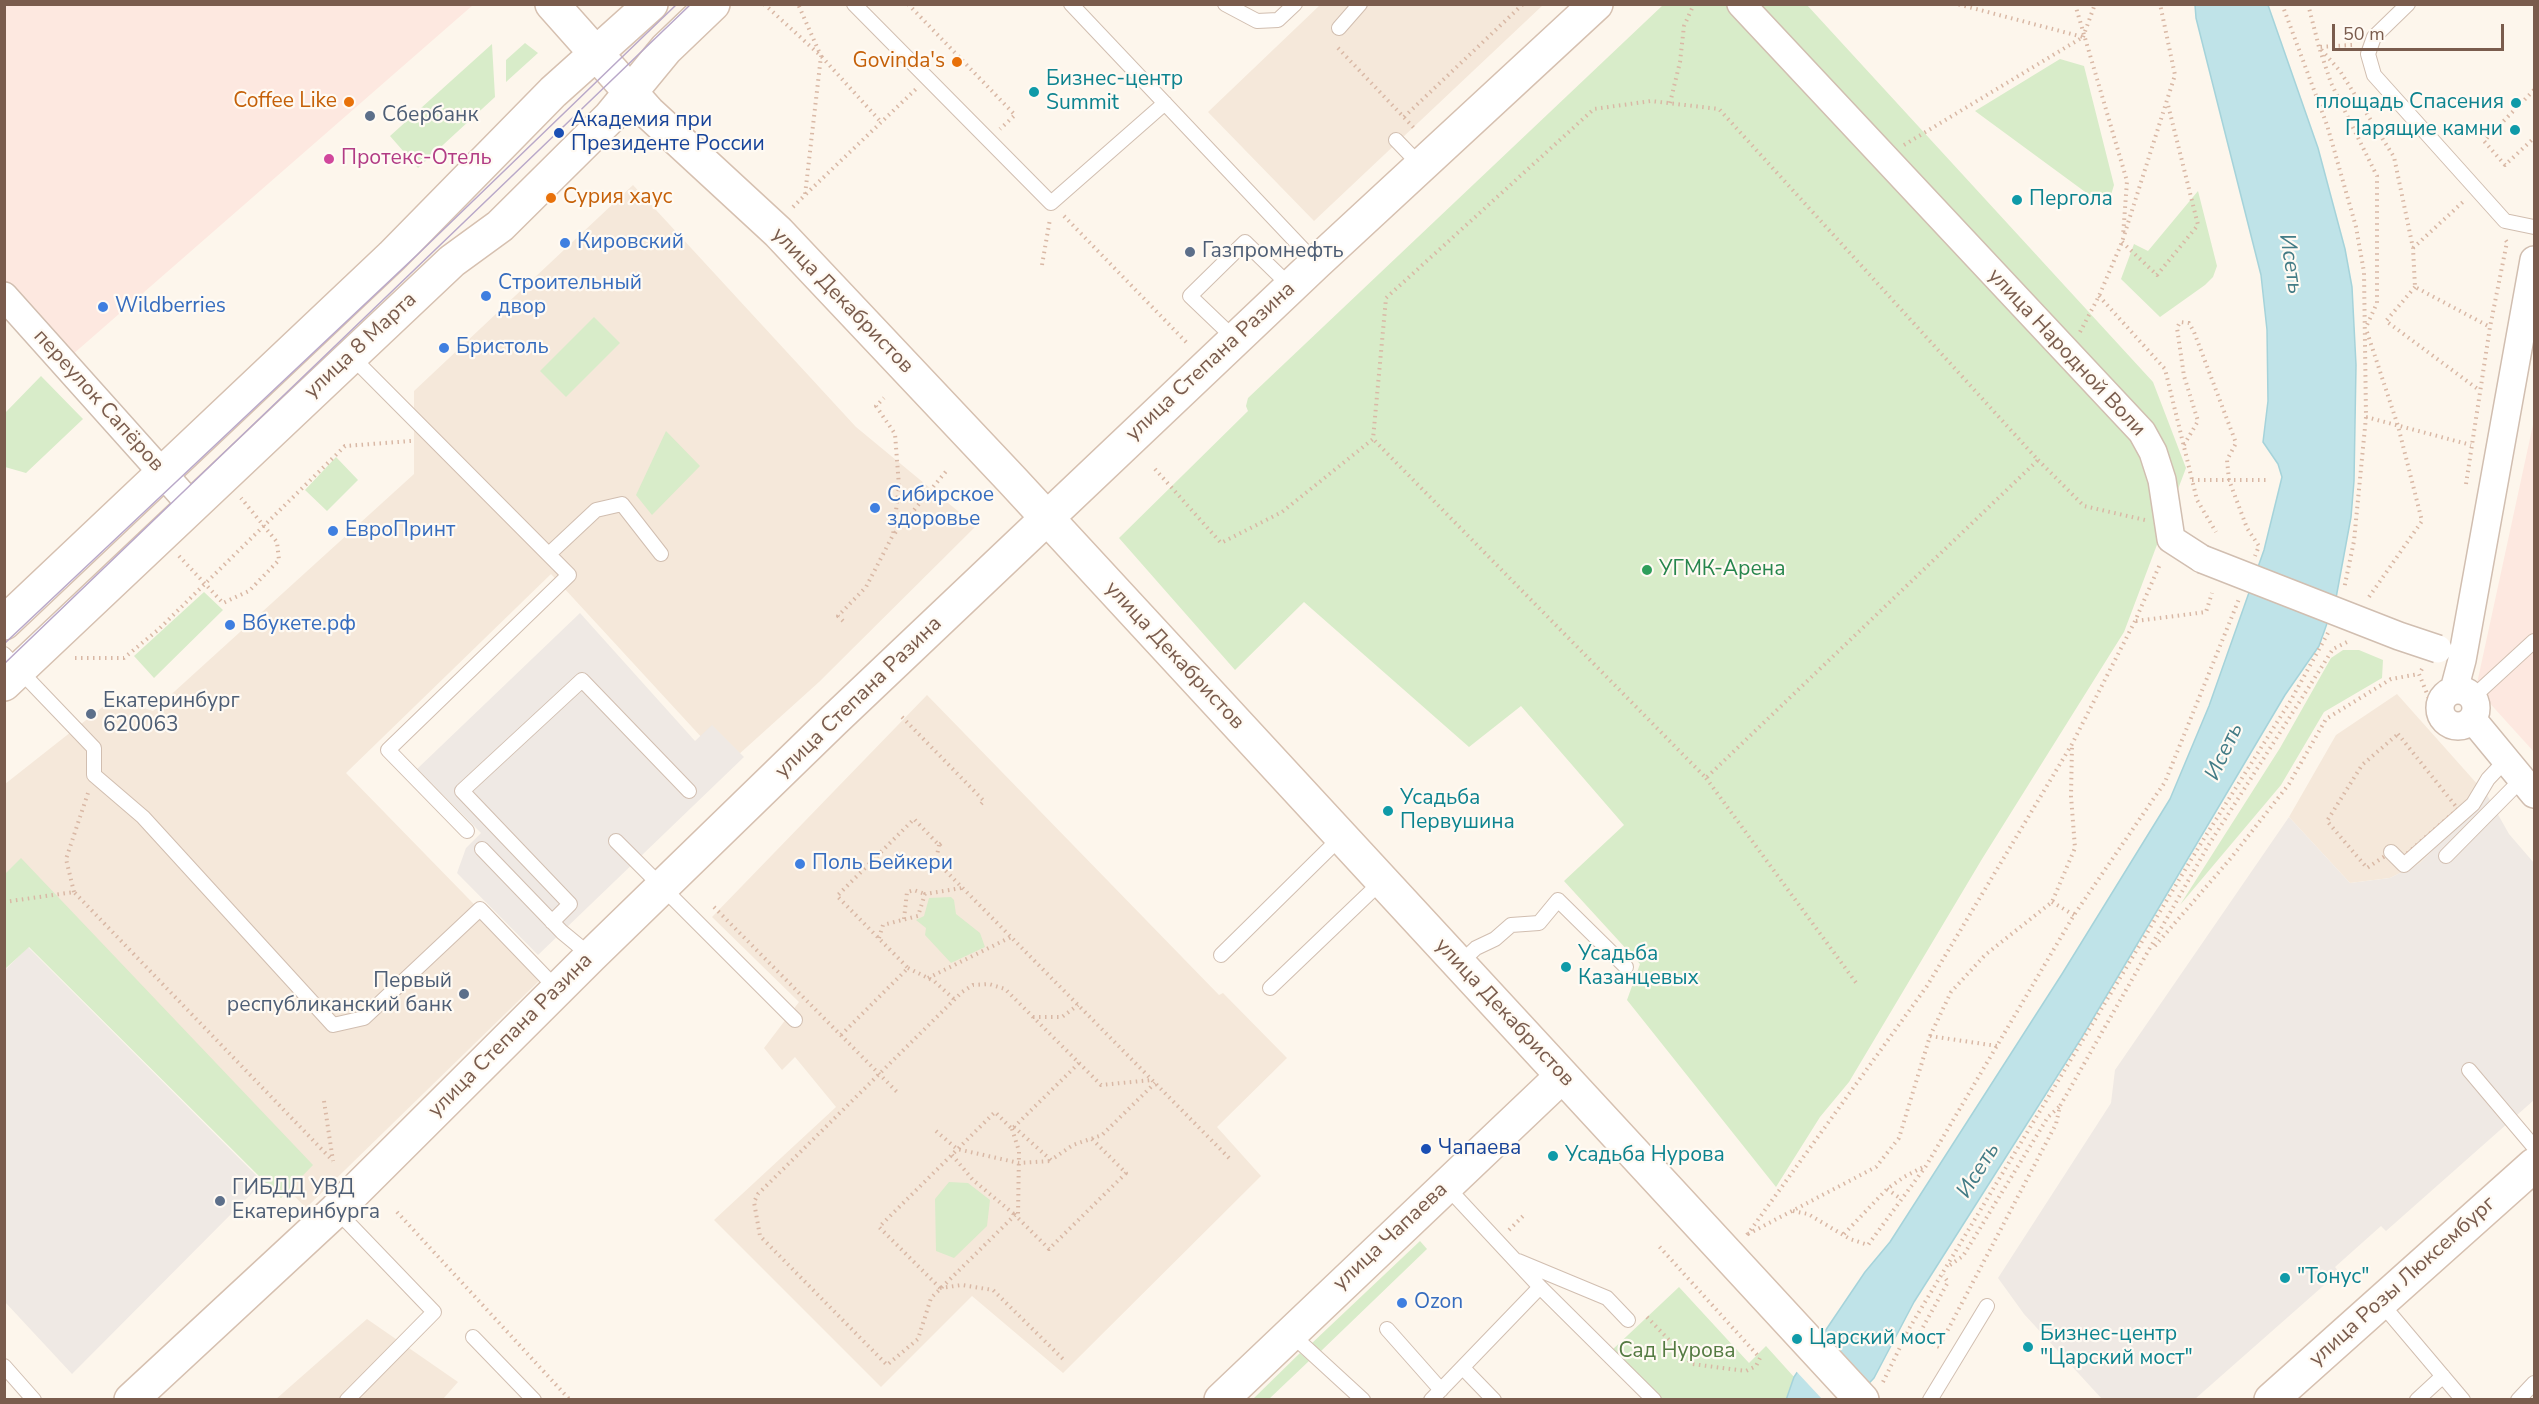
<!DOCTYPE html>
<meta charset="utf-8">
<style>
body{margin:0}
#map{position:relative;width:2539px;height:1404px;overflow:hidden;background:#fdf6ec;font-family:"Nunito Sans",sans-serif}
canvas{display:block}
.frame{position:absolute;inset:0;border:6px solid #7a5c4d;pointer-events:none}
.scale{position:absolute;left:2332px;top:24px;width:172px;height:27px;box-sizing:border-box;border:3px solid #7a5c4d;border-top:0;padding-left:8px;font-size:18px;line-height:21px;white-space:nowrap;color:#7a5c4d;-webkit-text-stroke:4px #fffaf3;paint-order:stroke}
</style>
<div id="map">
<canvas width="2539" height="1404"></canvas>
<div class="frame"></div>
<div class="scale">50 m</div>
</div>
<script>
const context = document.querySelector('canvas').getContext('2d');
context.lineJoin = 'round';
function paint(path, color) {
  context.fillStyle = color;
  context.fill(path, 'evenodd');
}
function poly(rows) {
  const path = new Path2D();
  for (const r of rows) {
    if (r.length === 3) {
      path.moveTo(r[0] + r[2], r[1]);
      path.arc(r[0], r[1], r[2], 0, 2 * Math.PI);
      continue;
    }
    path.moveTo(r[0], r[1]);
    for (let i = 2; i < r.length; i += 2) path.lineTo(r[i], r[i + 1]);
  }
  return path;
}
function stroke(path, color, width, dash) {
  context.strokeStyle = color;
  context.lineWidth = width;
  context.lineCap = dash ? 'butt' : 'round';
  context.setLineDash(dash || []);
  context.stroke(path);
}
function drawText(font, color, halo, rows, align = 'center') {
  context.font = font + ' "Nunito Sans",sans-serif';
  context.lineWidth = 4.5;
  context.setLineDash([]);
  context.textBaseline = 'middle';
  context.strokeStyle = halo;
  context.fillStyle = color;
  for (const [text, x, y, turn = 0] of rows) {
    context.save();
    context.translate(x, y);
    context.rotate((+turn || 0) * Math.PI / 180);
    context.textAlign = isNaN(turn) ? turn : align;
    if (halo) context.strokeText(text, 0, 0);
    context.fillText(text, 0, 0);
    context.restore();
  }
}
const residential = poly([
 [1320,5,1543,5,1314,221,1208,112],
 [633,185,856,427,976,526,819,682,727,765,551,574,346,773,544,976,306,1208,28,922,5,945,5,784,114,698,153,711,414,474,414,391],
 [2397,694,2487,795,2420,863,2390,878,2350,883,2289,817,2336,735],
 [927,695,1219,995,1223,993,1287,1058,1217,1127,1261,1176,1063,1373,972,1296,881,1387,714,1220,836,1107,795,1057,782,1070,764,1048,799,1002,712,917],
 [367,1319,458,1382,443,1399,275,1400]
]);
const commercial = poly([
 [5,5,473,5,72,355,5,282],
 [2534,420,2534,752,2476,688]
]);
const industrial = poly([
 [580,613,695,741,712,725,744,757,538,955,457,873,466,848,481,833,417,769],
 [2487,795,2509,834,2534,863,2534,1100,2386,1231,2381,1226,2335,1267,2339,1272,2195,1399,2102,1399,2024,1314,1998,1278,2111,1103,2115,1070,2289,817,2350,883,2390,878,2420,863],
 [28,947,263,1182,72,1374,5,1302,5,970]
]);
const green = poly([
 [1663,5,1807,5,2153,382,2186,468,2124,632,1982,859,1849,1082,1820,1117,1776,1187,1627,1000,1640,964,1564,881,1624,825,1521,706,1469,747,1304,602,1235,670,1119,538,1248,411,1246,406,1248,398],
 [525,43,538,53,506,82,506,60],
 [492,44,495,97,418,168,390,136],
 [2060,59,2084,66,2114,185,2107,208,1975,111],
 [2198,191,2217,266,2213,277,2205,285,2160,317,2121,279,2134,244,2148,251],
 [594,317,620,343,566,397,540,371],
 [41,376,83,419,26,473,5,467,5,413],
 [666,431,700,466,652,515,636,495],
 [336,457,358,480,327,511,305,490],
 [204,592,223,610,154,678,134,656],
 [2343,650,2359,650,2383,660,2382,678,2324,712,2281,785,2180,905,2280,748,2331,658],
 [21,858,313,1165,281,1198,29,947,5,969,5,874],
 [951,897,954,900,956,914,980,933,985,947,951,963,925,935,926,928,916,920,924,916,929,898],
 [949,1182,968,1183,990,1200,987,1226,954,1258,936,1251,935,1199],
 [1420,1241,1427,1249,1320,1352,1311,1344],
 [1679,1287,1749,1363,1766,1346,1794,1377,1786,1399,1660,1399,1611,1351],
 [1300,1353,1309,1361,1269,1399,1253,1399]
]);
const water = poly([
 [2195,5,2268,5,2318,148,2345,249,2352,287,2356,365,2354,481,2351,517,2336,598,2319,646,2285,695,2082,1037,1914,1302,1874,1378,1854,1399,1786,1400,1794,1377,1865,1272,1890,1242,2062,974,2170,799,2209,706,2264,550,2282,477,2278,464,2263,442,2268,401,2267,330,2261,275,2196,18,2195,5]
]);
const pier = poly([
 [1821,1333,1858,1400,1822,1399,1795,1370]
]);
const path = poly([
 [764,4,821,56,881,122],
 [908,4,1015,115,1000,129],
 [2075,4,2127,181,2123,236],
 [2282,4,2327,125,2356,227,2364,272,2366,417,2354,541,2344,589],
 [2308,4,2319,47,2340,71,2394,157,2413,248,2415,287,2490,327],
 [2083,37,2095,4],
 [2352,45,2319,47,2331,83,2377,176,2377,303,2367,325],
 [1338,48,1415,129],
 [2534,90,2484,141,2505,165,2534,138],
 [1670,103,1680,62,1684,26,1694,4],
 [1404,117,1523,4],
 [1904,145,2083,37,1957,4],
 [806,194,916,89],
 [793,207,805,195,821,56,798,4],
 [1064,216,1187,343],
 [2122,242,2157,275,2198,225,2168,105],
 [2413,248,2464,201],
 [1042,265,1050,219],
 [2415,287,2386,321,2479,390],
 [2099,296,2165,369,2197,500,2216,532],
 [2080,332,2099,296,2122,242,2175,75,2160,4],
 [2367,332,2398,426,2422,521,2369,597],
 [2366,417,2471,445],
 [2184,445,2198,421,2184,376,2177,328,2180,322,2189,323,2194,332,2236,443,2227,460,2229,480,2247,528,2259,546,2255,556],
 [2038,460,2084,506,2145,520],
 [1155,469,1221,543,1282,512,1373,439,1386,298,1594,109,1651,101,1719,109,2038,460,1706,778,1373,439],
 [2192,480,2267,480],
 [2466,484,2490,327,2507,242,2504,238],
 [895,533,948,469],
 [179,556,223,603,249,591,279,560,277,542,241,498],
 [843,621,838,616,866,587,893,535,899,486,895,434,876,406,884,398],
 [2136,621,2206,612,2212,593],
 [75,658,124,658,159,629,345,446,411,441],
 [2422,669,2419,674,2439,723],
 [902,717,984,801,978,807],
 [2398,734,2458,809,2402,858,2397,853,2391,852,2367,868,2327,821,2362,765,2398,734],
 [1706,778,1857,984],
 [939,845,936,861,1230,1159],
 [74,892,66,859,88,793],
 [4,902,74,892,333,1161],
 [2052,902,2074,915],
 [714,907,897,1092],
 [904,919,907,892,914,890,925,894],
 [879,938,883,925,918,916,925,894,962,888],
 [2155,946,2231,858,2289,784,2326,719,2391,679,2419,674],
 [908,968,934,981,954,999],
 [928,978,1011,937],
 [1033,1017,1062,1017,1078,1005],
 [841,1035,908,968,837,896,914,819,939,845,943,842],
 [1930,1036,1997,1046],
 [324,1101,333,1161],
 [1014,1127,1051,1160,1073,1145,1102,1135,1155,1083],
 [1012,1129,1019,1151,1018,1217],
 [936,1131,957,1149,1019,1163,1050,1161],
 [1092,1139,1126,1173,1049,1249,1015,1215,931,1298,918,1339,887,1365,760,1236,754,1202,758,1194,962,992,973,985,989,984,1005,989,1101,1085,1152,1080],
 [952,1155,973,1180,1015,1215],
 [1887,1189,1901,1199],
 [1793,1211,1808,1214,1850,1239,1868,1245,1926,1166,2074,915,2165,782,2239,599],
 [397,1212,570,1400],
 [1509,1230,1523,1216],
 [1748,1234,1876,1167,1899,1138,1930,1036,1951,992,1985,955,2052,902,2075,848,2071,796,2072,745],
 [1844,1234,1887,1189,1904,1177,1925,1166],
 [1747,1235,1927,986,2072,744,2135,621,2161,562],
 [1950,1265,1963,1256,2048,1117,2059,1107],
 [940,1288,879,1227,995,1112,1012,1129,1079,1063],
 [940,1288,962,1285,993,1290,1065,1361],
 [1647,1317,1692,1364,1746,1371,1756,1366,1760,1358,1657,1244],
 [1942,1341,2056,1124,2060,1106,2208,846,2333,649,2347,642],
 [1939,1347,1917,1338,1948,1282,1943,1275],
 [1883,1382,1910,1327,2200,845,2291,700,2328,633]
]);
const lane = poly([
 [854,4,1051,203,1165,103],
 [1071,4,1316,263],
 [1225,4,1257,21,1278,20,1295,4],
 [2408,4,2374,37,2368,54,2374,75,2505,221,2534,227],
 [1339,28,1360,4],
 [1396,140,1421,166],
 [1235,339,1190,296,1245,242,1291,287],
 [350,355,569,575,388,750,467,831],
 [549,554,596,510,622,504,661,554],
 [4,654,94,748,94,775,143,817,333,1025,364,1018,480,909,558,990],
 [2473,697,2534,641],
 [616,841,795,1020],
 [482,849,562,932,591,956],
 [2391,852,2404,865,2473,804,2488,779,2506,760],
 [2446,856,2522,779],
 [552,922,570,904,462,791,582,680,689,791],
 [1221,955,1341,837],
 [1459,964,1476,948,1495,939,1511,925,1539,923,1558,900,1626,967],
 [1270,988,1382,881],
 [2469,1070,2534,1147],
 [336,1210,434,1312,347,1400],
 [1518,1261,1607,1298,1628,1320],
 [1540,1287,1654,1400],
 [2381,1303,2463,1400],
 [1387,1329,1441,1390],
 [1290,1333,1363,1400],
 [473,1337,534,1400],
 [4,1366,34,1400],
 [1463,1368,1494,1400],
 [1431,1400,1540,1287,1446,1186],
 [1930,1400,1987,1306],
 [2417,1400,2443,1376],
 [2518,1400,2534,1383]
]);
const street = poly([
 [1741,4,2142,432,2153,452,2162,480,2171,539,2202,559],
 [4,296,192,506],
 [2458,708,18],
 [2454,690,2462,660,2534,260],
 [2473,720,2534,794]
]);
const secondary = poly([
 [552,4,648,112,778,232,1012,480,1862,1400],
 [4,623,392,256,553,92,651,4],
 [4,684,452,261,500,226,610,117,666,49,713,4],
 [131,1400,336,1210,591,956,834,720,1316,263,1596,4],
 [1221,1400,1562,1076],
 [2271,1400,2534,1165]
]);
const tram = poly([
 [4,644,417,255,677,4],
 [4,664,691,4]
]);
const streetBridge = poly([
 [2202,559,2399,636,2438,649]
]);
const markers = [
 [957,62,6,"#e8710a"],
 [1034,92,6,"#0f9aa8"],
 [349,102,6,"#e8710a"],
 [2516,103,6,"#0f9aa8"],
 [370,116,6,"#5c6f8a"],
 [2515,130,6,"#0f9aa8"],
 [559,133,6,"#1a4fb4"],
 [329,159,6,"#d1479c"],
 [551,198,6,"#e8710a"],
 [2017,200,6,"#0f9aa8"],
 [565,243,6,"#3f7fe0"],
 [1190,252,6,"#5c6f8a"],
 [486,296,6,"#3f7fe0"],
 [103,307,6,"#3f7fe0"],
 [444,348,6,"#3f7fe0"],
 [875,508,6,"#3f7fe0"],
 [333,531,6,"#3f7fe0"],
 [1647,570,6,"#2e9e5b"],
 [230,625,6,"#3f7fe0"],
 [91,714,6,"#5c6f8a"],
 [1388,811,6,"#0f9aa8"],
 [800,864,6,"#3f7fe0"],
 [1566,967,6,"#0f9aa8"],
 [464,994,6,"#5c6f8a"],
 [1426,1149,6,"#1a4fb4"],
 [1553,1156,6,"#0f9aa8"],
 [220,1201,6,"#5c6f8a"],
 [2285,1278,6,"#0f9aa8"],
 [1402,1303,6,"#3f7fe0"],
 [1797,1339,6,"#0f9aa8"],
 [2028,1347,6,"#0f9aa8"]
];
const foodNames = [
 ["Govinda's",945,62],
 ["Coffee Like",337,102],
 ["Сурия хаус",563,198,"left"]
];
const cultureNames = [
 ["Бизнес-центр",1046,80],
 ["Summit",1046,104],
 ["площадь Спасения",2504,103,"right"],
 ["Парящие камни",2503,130,"right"],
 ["Пергола",2029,200],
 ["Усадьба",1400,799],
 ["Первушина",1400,823],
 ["Усадьба",1578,955],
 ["Казанцевых",1578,979],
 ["Усадьба Нурова",1565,1156],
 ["\"Тонус\"",2297,1278],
 ["Бизнес-центр",2040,1335],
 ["\"Царский мост\"",2040,1359],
 ["Царский мост",1809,1339]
];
const serviceNames = [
 ["Сбербанк",382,116],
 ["Газпромнефть",1202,252],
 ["Екатеринбург",103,702],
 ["620063",103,726],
 ["Первый",452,982,"right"],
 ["республиканский банк",452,1006,"right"],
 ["ГИБДД УВД",232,1189],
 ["Екатеринбурга",232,1213]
];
const transitNames = [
 ["Академия при",571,121],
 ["Президенте России",571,145],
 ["Чапаева",1438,1149]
];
const hotelNames = [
 ["Протекс-Отель",341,159]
];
const shopNames = [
 ["Кировский",577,243],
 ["Строительный",498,284],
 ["двор",498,308],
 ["Wildberries",115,307],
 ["Бристоль",456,348],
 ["Сибирское",887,496],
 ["здоровье",887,520],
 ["ЕвроПринт",345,531],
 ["Вбукете.рф",242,625],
 ["Поль Бейкери",812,864],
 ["Ozon",1414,1303]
];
const streetNames = [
 ["улица Декабристов",842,301,46],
 ["улица 8 Марта",361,346,-43],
 ["улица Народной Воли",2066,353,47],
 ["улица Степана Разина",1211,362,-43],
 ["переулок Сапёров",98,401,48],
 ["улица Декабристов",1174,656,47],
 ["улица Степана Разина",859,698,-44],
 ["улица Декабристов",1504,1013,47],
 ["улица Степана Разина",511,1036,-45],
 ["улица Чапаева",1391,1237,-43],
 ["улица Розы Люксембург",2403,1282,-42]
];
const leisureNames = [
 ["УГМК-Арена",1659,570]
];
const parkNames = [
 ["Сад Нурова",1677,1352]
];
const waterNames = [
 ["Исеть",2290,264,81],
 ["Исеть",2225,752,-65],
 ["Исеть",1979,1171,-58]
];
paint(residential, '#f5e8da');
paint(commercial, '#fde8e0');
paint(industrial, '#efe9e4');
paint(green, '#d8ecc9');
paint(water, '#bfe3e8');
stroke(water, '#a5d3da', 1.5);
paint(pier, '#fdf6ec');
stroke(lane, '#d1beb0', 16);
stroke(street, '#d1beb0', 30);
stroke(secondary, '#d6c0b0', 36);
stroke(path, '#d9b8a5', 4, [1.5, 4.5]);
stroke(lane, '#fff', 14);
stroke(street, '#fff', 27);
stroke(secondary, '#fff', 33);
stroke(tram, '#b9a8c9', 1.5);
stroke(streetBridge, '#d1beb0', 30, []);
stroke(streetBridge, '#fff', 27);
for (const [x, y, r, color] of markers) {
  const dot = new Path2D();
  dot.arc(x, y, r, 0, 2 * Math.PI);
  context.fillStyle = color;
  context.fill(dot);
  stroke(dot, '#fffaf3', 2);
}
drawText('21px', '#c56008', '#fffaf3', foodNames, 'right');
drawText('21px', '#0d838f', '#fffaf3', cultureNames, 'left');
drawText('21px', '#4e5e75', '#fffaf3', serviceNames, 'left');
drawText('21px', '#164399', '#fffaf3', transitNames, 'left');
drawText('21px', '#b23c85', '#fffaf3', hotelNames, 'left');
drawText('21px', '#366cbe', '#fffaf3', shopNames, 'left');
drawText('21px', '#7a5c4d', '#fffaf3', streetNames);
drawText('21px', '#27864d', '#fffaf3', leisureNames, 'left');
drawText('21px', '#537a41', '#fffaf3', parkNames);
drawText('italic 22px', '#437c86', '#fffaf3', waterNames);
</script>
